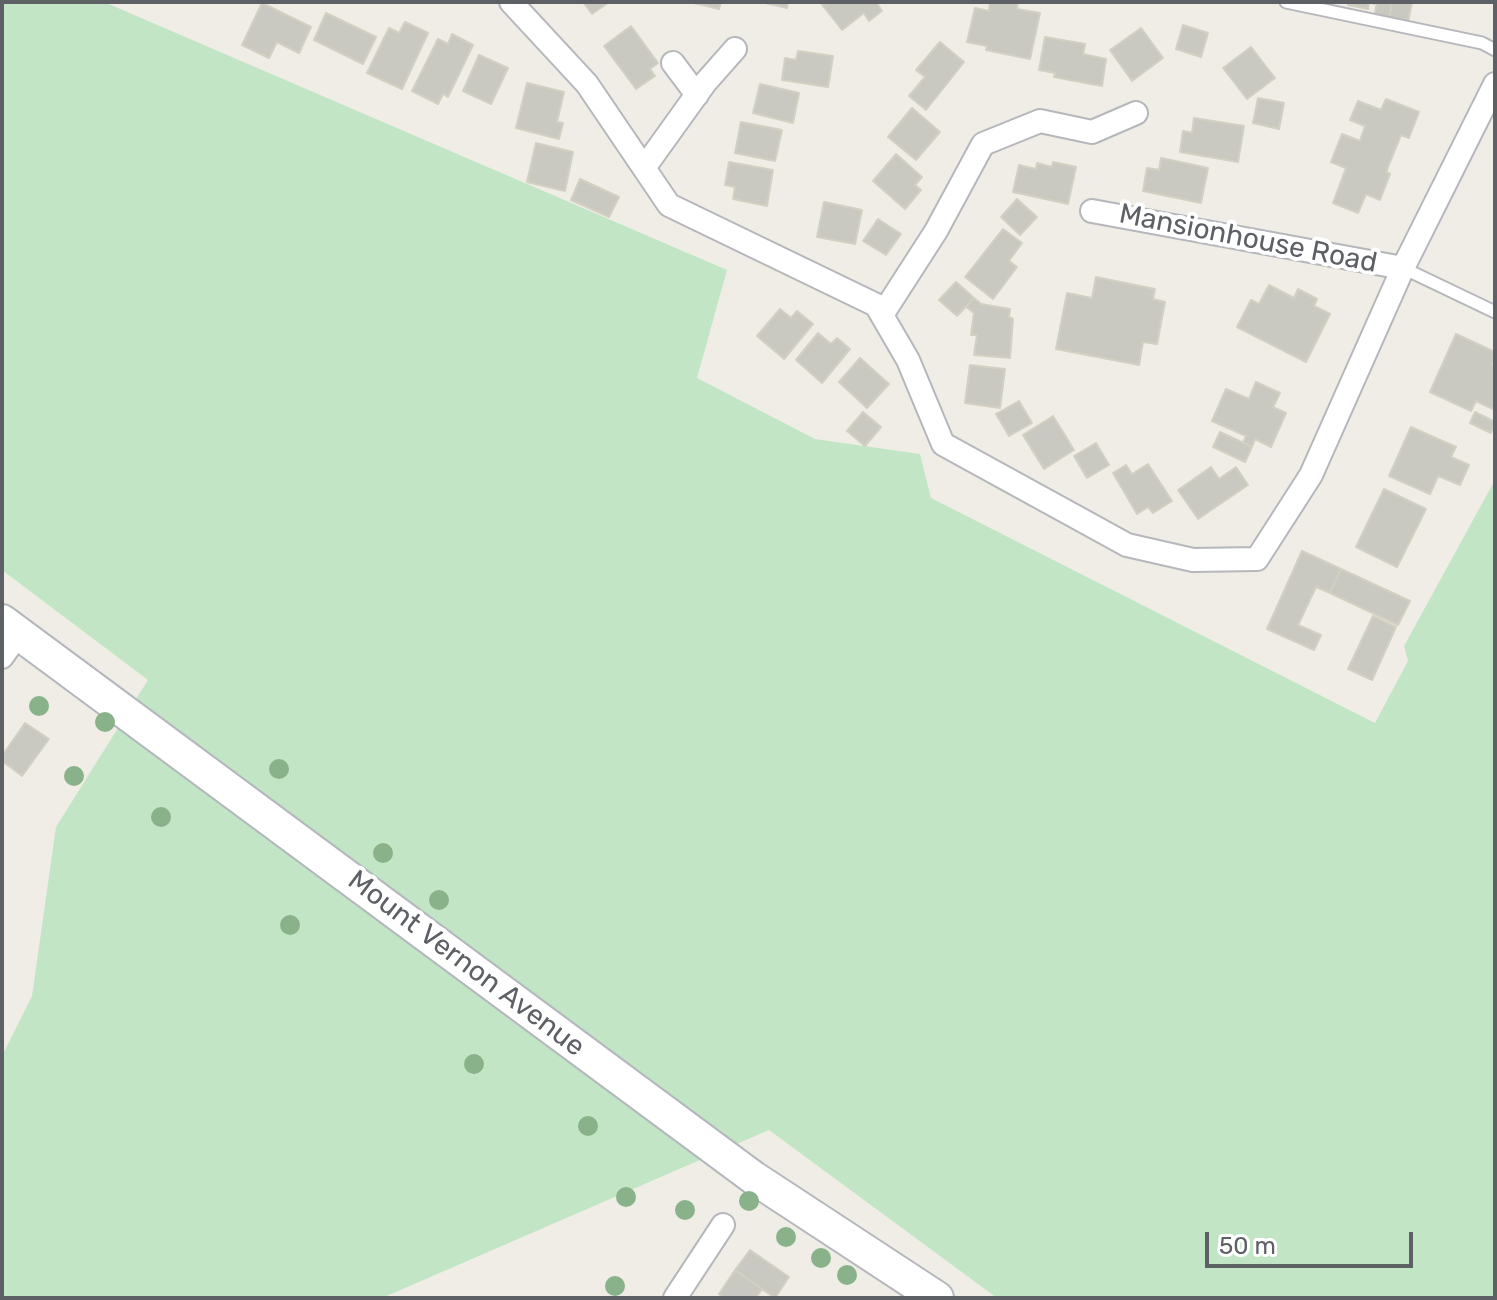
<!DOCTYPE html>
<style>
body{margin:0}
#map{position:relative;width:1497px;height:1300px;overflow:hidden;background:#efede5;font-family:Rubik,sans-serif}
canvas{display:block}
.frame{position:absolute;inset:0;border:4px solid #5d6065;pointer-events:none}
.scale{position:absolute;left:1205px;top:1232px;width:208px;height:36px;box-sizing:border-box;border:4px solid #5d6065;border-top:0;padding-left:10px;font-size:24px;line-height:28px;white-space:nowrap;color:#5d6065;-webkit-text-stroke:6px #fff;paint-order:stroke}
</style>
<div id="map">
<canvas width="1497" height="1300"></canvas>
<div class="frame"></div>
<div class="scale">50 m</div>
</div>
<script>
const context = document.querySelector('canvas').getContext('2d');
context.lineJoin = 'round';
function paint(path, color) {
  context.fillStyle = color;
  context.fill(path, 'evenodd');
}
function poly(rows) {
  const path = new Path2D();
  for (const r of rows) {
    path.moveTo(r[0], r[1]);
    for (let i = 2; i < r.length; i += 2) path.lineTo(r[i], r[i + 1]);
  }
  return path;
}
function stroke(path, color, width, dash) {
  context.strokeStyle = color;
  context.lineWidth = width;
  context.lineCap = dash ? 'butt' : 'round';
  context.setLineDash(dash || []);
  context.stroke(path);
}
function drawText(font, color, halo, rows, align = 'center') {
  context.font = font + ' Rubik,sans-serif';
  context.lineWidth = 8;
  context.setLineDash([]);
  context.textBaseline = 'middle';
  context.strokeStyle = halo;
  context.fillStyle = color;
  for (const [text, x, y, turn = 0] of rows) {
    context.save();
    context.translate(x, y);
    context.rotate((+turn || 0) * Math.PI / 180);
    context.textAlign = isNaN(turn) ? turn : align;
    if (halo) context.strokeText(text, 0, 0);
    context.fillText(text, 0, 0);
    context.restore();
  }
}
const green = poly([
 [7,2,104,2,727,270,697,378,815,439,920,454,931,498,1375,723,1408,661,1404,646,1495,480,1495,1298,997,1298,769,1130,382,1298,2,1298,2,1056,32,996,56,827,148,680,2,570,2,5]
]);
const building = poly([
 [583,2,609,2,592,14,583,2],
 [690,2,721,2,719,9,690,2],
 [761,2,788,2,787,8,761,2],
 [820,2,876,2,882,11,869,21,864,13,842,30,820,2],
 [990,2,1018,2,1017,9,1040,13,1030,59,986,50,987,46,967,42,975,8,989,11,990,2],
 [1349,2,1375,2,1374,4,1369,2,1368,9,1348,5,1349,2],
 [1377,2,1392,2,1389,22,1374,19,1377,2],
 [1392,2,1412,2,1407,27,1389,22,1392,2],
 [262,3,311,27,299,53,277,42,269,58,242,45,262,3],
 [326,13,376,37,363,64,314,40,326,13],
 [405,22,428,33,402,89,367,73,389,28,399,33,405,22],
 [1183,25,1208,33,1201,57,1176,49,1183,25],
 [631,26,658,63,650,69,655,76,636,89,604,46,631,26],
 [1141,28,1163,58,1132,81,1110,50,1141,28],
 [452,34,473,45,448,97,443,94,438,104,412,91,438,39,448,44,452,34],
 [1045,37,1085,44,1083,54,1106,59,1102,86,1054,77,1055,73,1039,70,1045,37],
 [940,42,964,62,926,110,909,96,925,77,916,70,940,42],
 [1251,47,1275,78,1247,99,1223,68,1251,47],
 [798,51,833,56,828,87,782,80,785,58,796,60,798,51],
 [479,55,508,68,491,104,463,91,479,55],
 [527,83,564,92,557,122,563,123,559,139,516,128,527,83],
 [760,84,799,93,793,123,753,113,760,84],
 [1258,98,1284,103,1279,129,1253,123,1258,98],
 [1386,99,1419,112,1409,138,1401,135,1386,172,1390,174,1380,200,1366,194,1358,213,1333,203,1346,168,1331,162,1342,134,1360,141,1365,126,1350,120,1358,101,1381,110,1386,99],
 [912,108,940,132,916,160,888,137,912,108],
 [1194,118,1244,126,1238,162,1180,152,1183,131,1192,133,1194,118],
 [741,122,782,130,775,161,735,153,741,122],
 [536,143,573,152,565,191,527,182,536,143],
 [896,154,922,177,915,185,921,190,905,209,873,181,896,154],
 [1161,158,1208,168,1201,203,1143,191,1147,168,1159,170,1161,158],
 [729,162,773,170,767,206,733,199,735,187,725,185,729,162],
 [1053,162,1076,167,1068,204,1013,192,1019,165,1036,169,1037,163,1052,167,1053,162],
 [580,179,619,197,609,217,571,200,580,179],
 [1017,199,1037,217,1020,235,1001,217,1017,199],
 [824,202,862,210,855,244,817,237,824,202],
 [878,219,901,234,886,255,863,241,878,219],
 [1003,229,1022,243,1009,261,1017,267,993,299,965,277,1003,229],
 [1096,277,1155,289,1153,299,1165,302,1157,344,1143,342,1139,365,1056,349,1067,293,1092,298,1096,277],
 [956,282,974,298,957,316,939,300,956,282],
 [1269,285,1294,298,1298,289,1317,299,1314,306,1330,314,1306,362,1237,327,1251,300,1259,304,1269,285],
 [974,298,981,304,1010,309,1009,317,1013,319,1010,358,974,355,977,335,971,335,974,313,966,307,974,298],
 [780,309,791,318,797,311,813,324,784,359,757,336,780,309],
 [818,333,831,344,837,338,850,349,822,383,796,360,818,333],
 [1456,334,1495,352,1492,365,1495,366,1495,410,1476,401,1471,411,1430,392,1456,334],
 [860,358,889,384,867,408,839,382,860,358],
 [970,365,1005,369,1000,408,965,403,970,365],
 [1256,382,1280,393,1273,407,1286,413,1271,447,1255,439,1252,447,1243,443,1246,436,1212,421,1226,389,1249,399,1256,382],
 [1019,401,1032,423,1009,436,996,414,1019,401],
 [863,412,881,427,865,446,847,431,863,412],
 [1475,412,1495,422,1491,433,1470,423,1475,412],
 [1053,416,1074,450,1044,469,1023,435,1053,416],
 [1411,427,1456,447,1451,457,1469,465,1460,485,1438,476,1430,494,1389,476,1411,427],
 [1220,432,1252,447,1245,462,1213,447,1220,432],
 [1096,443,1109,465,1087,478,1074,456,1096,443],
 [1148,464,1172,501,1153,513,1148,507,1137,514,1113,473,1126,465,1132,474,1148,464],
 [1211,467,1219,479,1236,467,1248,485,1198,519,1178,490,1211,467],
 [1384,489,1426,509,1397,567,1356,547,1384,489],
 [1302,551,1341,569,1330,593,1316,587,1298,625,1321,635,1314,650,1267,629,1302,551],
 [1341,569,1410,601,1398,625,1330,593,1341,569],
 [1373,616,1396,627,1372,680,1348,669,1373,616],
 [25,723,49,739,22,776,2,761,2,756,25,723],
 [750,1250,789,1277,775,1298,735,1270,750,1250],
 [735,1270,762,1289,756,1298,724,1298,719,1294,735,1270]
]);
const service = poly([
 [1286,2,1482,43,1495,50],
 [1403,268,1495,312]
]);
const minor = poly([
 [511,2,587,84,669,205,876,305,908,360,943,444,1127,545,1193,560,1257,559,1311,475,1403,268,1495,84],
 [673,63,697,95],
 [644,168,705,83,735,49],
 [1092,211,1403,268],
 [882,315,936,231,983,144,1040,121,1092,132,1136,113],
 [2,657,19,633],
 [675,1298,723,1225]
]);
const secondary = poly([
 [2,621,754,1178,937,1298]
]);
const trees = [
 [39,706],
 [105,722],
 [279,769],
 [74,776],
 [161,817],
 [383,853],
 [439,900],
 [290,925],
 [474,1064],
 [588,1126],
 [626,1197],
 [749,1201],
 [685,1210],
 [786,1237],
 [821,1258],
 [847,1275],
 [615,1286]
];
const streetNames = [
 ["Mansionhouse Road",1248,239,11],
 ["Mount Vernon Avenue",466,964,37]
];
paint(green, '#c2e6c5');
paint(building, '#cac9c1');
stroke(building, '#d3d0c3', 2);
stroke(service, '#b5b7bb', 15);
stroke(minor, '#b5b7bb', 26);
stroke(secondary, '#b4b7bc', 36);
stroke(service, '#fff', 11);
stroke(minor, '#fff', 22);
stroke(secondary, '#fff', 32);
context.fillStyle = '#89b28a';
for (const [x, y] of trees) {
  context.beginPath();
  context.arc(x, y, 10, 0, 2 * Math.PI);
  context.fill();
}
drawText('28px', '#5d6065', '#fff', streetNames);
</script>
